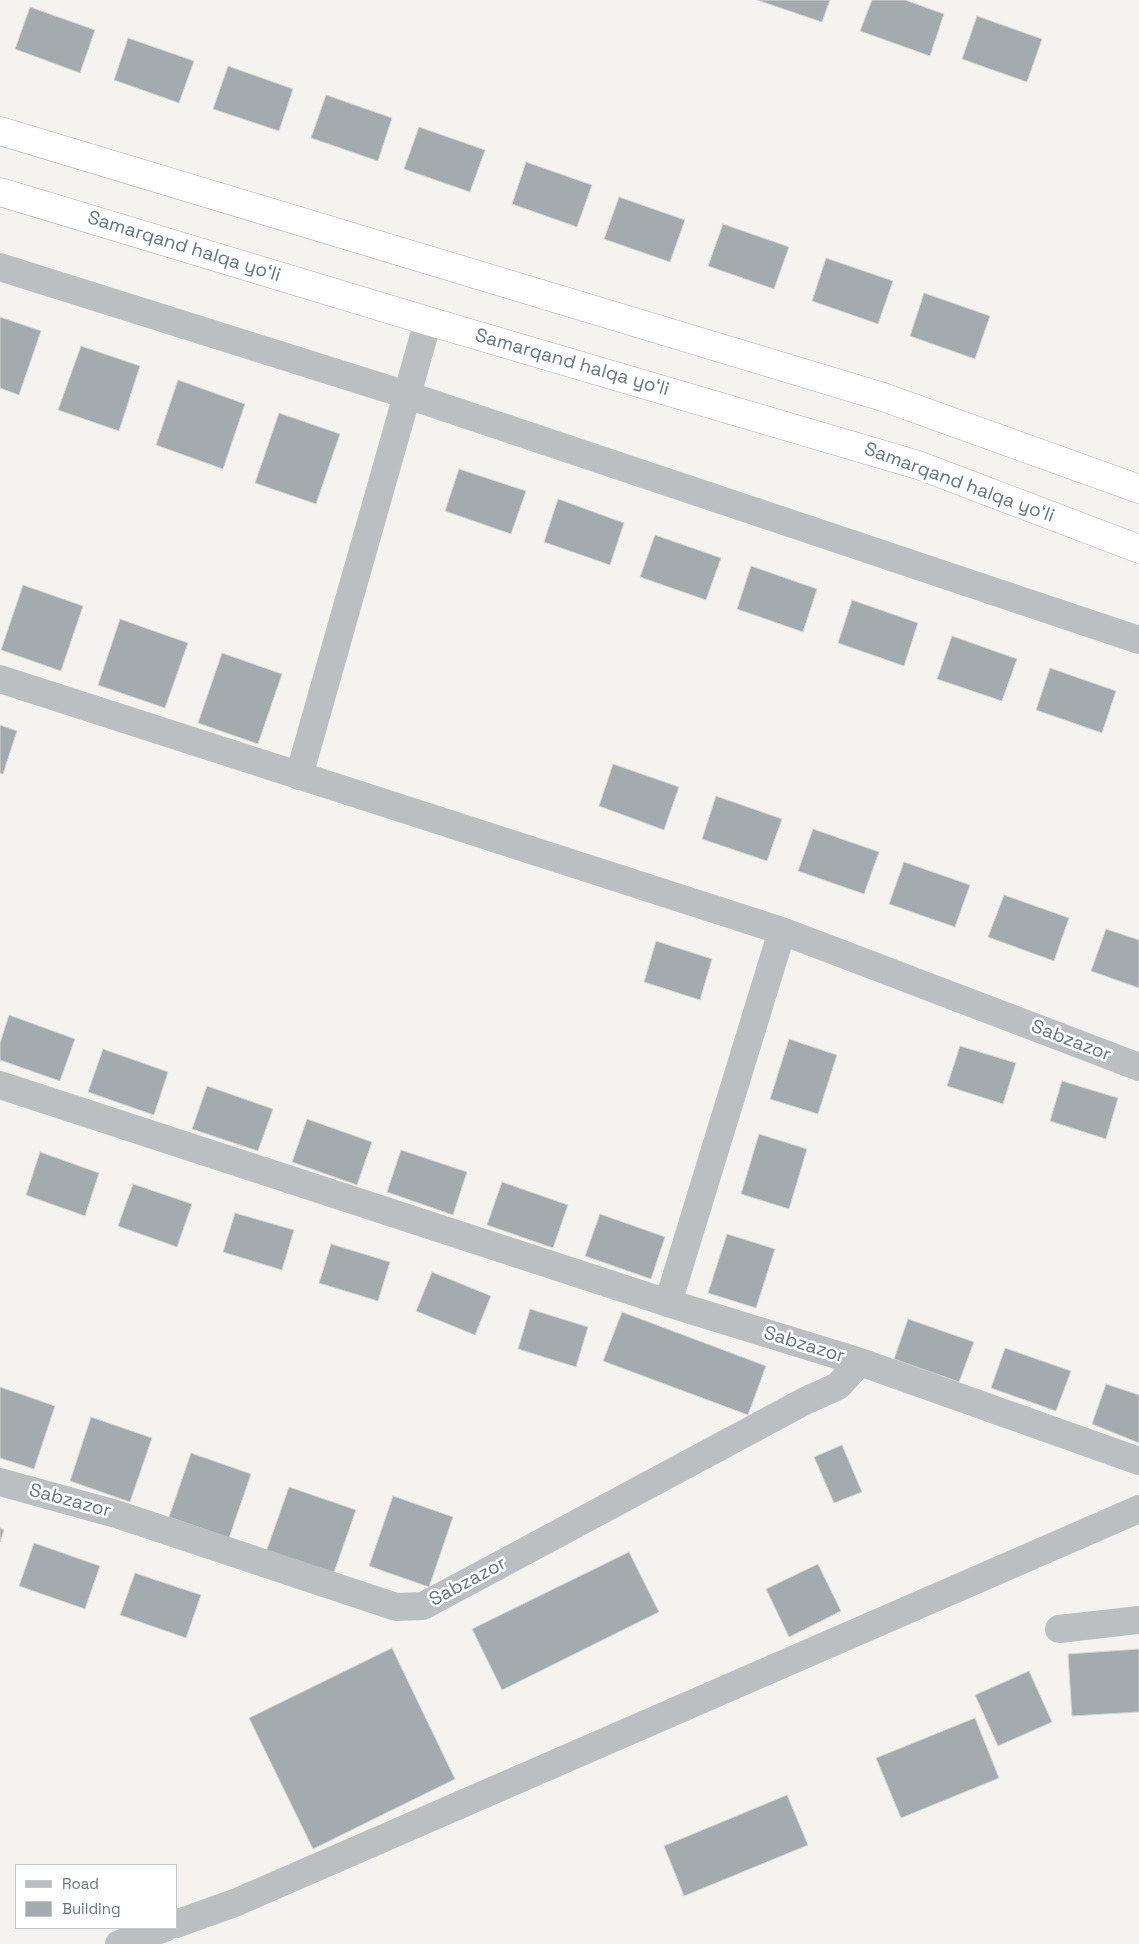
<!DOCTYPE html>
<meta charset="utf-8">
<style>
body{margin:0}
#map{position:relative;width:1139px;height:1944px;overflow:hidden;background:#f4f3f0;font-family:"Space Grotesk",sans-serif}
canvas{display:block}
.legend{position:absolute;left:15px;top:1864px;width:162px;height:65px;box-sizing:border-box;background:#fff;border:1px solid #c1c8cc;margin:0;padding:6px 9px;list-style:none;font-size:15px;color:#65767f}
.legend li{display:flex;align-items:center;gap:10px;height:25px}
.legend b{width:25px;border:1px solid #c1c8cc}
</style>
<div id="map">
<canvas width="1139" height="1944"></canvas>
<ul class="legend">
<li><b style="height:6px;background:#bbbfc2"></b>Road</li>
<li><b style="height:14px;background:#a3abaf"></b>Building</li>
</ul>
</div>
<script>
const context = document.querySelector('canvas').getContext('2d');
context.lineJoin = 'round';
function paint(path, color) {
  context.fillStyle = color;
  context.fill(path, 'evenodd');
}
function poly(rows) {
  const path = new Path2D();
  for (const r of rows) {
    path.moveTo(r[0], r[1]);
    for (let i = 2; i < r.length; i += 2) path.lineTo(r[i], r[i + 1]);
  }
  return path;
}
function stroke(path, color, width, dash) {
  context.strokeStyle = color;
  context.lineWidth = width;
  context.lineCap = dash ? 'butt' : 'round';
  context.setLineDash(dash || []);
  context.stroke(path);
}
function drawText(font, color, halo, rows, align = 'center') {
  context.font = font + ' "Space Grotesk",sans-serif';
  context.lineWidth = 5;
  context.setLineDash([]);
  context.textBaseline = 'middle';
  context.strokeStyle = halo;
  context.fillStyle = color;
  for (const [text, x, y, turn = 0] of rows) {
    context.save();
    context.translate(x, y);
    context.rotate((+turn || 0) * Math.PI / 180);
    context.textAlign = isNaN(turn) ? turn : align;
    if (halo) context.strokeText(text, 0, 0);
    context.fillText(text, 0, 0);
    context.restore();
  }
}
const building = poly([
 [757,0,830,0,822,22,757,0],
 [872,0,905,0,944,14,930,56,860,31,872,0],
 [30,7,95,30,80,73,15,49,30,7],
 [977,16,1042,39,1027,82,962,59,977,16],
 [128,38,194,61,179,103,114,80,128,38],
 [228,66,293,89,279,131,213,109,228,66],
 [326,95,392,118,378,161,311,138,326,95],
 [419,127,485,150,470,192,404,169,419,127],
 [526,162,592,185,577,227,512,204,526,162],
 [619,197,685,220,670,262,604,239,619,197],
 [723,224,789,247,774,289,708,266,723,224],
 [826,258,893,281,878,324,812,301,826,258],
 [924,293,990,316,975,359,910,336,924,293],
 [0,317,41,331,19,395,0,388,0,317],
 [81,346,140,366,119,431,58,410,81,346],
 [178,380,245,404,223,469,156,445,178,380],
 [279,413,340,434,316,504,255,483,279,413],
 [459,469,526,491,511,534,445,511,459,469],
 [558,499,624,523,610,565,544,542,558,499],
 [655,535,721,558,706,600,640,577,655,535],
 [751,566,817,589,803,632,737,609,751,566],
 [23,585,83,606,61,671,1,650,23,585],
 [852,600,918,623,904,666,838,643,852,600],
 [120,619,188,643,165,708,98,685,120,619],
 [952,636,1017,659,1002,701,937,679,952,636],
 [222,653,282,674,258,744,198,723,222,653],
 [1050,668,1116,691,1102,733,1036,710,1050,668],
 [0,725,17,731,3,774,0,773,0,725],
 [613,764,679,787,664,830,599,806,613,764],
 [716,796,782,819,767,861,702,839,716,796],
 [813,829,879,852,864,894,798,871,813,829],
 [904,862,970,885,955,927,889,904,904,862],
 [1004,895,1069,918,1054,961,988,937,1004,895],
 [1106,929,1139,940,1139,988,1091,971,1106,929],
 [656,941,712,959,700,1000,644,982,656,941],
 [9,1015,75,1039,60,1081,0,1060,0,1043,9,1015],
 [789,1039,837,1055,818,1114,770,1099,789,1039],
 [960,1046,1016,1063,1003,1104,947,1086,960,1046],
 [103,1049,168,1072,154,1115,88,1092,103,1049],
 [1062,1081,1118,1098,1106,1139,1050,1121,1062,1081],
 [207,1086,273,1109,258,1151,192,1129,207,1086],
 [307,1119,372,1142,357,1185,292,1162,307,1119],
 [759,1134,807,1149,789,1209,741,1194,759,1134],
 [401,1150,467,1172,453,1215,387,1192,401,1150],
 [40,1152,99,1173,85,1216,26,1195,40,1152],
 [502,1182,568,1205,553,1248,487,1225,502,1182],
 [133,1184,192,1204,177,1247,118,1226,133,1184],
 [235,1213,294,1230,282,1270,223,1252,235,1213],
 [600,1214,665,1237,651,1279,585,1256,600,1214],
 [727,1234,775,1249,756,1308,708,1293,727,1234],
 [331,1244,390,1262,378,1301,319,1283,331,1244],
 [432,1272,491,1296,475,1335,416,1311,432,1272],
 [530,1309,588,1327,576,1367,518,1349,530,1309],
 [622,1312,766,1366,748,1415,603,1361,622,1312],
 [908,1319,974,1342,959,1382,894,1359,908,1319],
 [1005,1348,1071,1371,1056,1411,991,1388,1005,1348],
 [1106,1384,1139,1395,1139,1443,1092,1424,1106,1384],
 [0,1387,55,1406,34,1469,0,1458,0,1387],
 [91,1417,152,1438,130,1502,70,1481,91,1417],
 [842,1445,862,1492,834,1503,814,1457,842,1445],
 [191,1453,251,1474,229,1538,169,1517,191,1453],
 [289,1487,356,1510,333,1575,266,1552,289,1487],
 [393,1496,453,1517,429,1587,369,1566,393,1496],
 [0,1528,4,1530,0,1542,0,1528],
 [34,1543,100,1566,85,1609,19,1586,34,1543],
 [629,1552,659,1612,502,1690,472,1629,629,1552],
 [818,1564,841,1611,789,1637,766,1589,818,1564],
 [135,1573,201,1595,186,1638,120,1615,135,1573],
 [392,1648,455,1779,313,1849,249,1718,392,1648],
 [1139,1649,1139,1712,1072,1716,1068,1654,1139,1649],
 [1029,1671,1052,1722,998,1746,975,1695,1029,1671],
 [975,1718,999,1778,901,1818,876,1758,975,1718],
 [787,1795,808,1845,684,1896,664,1846,787,1795]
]);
const street = poly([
 [0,267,407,395,1139,640],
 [0,679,782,931],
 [299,776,428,321],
 [0,1085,668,1303],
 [860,1362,1139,1461],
 [0,1482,116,1514,396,1607,423,1606,805,1401,838,1386,860,1362,668,1303,782,931,1139,1067],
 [1059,1629,1139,1620],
 [176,1924,237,1902,1139,1509],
 [119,1944,165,1928]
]);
const highway = poly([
 [0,131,883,397,1139,489],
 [0,192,428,321,918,465,1139,549]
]);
const streetNames = [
 ["Samarqand halqa yoʻli",184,247,17],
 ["Samarqand halqa yoʻli",572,363,16],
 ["Samarqand halqa yoʻli",959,483,20],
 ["Sabzazor",1071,1041,21],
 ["Sabzazor",804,1345,17],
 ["Sabzazor",70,1501,15],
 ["Sabzazor",468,1582,-28]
];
paint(building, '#a3abaf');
stroke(building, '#d5d5d3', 1);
stroke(highway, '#aeb3b5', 29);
stroke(street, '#bbbfc2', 28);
stroke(highway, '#fff', 28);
drawText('19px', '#65767f', '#fff', streetNames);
</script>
